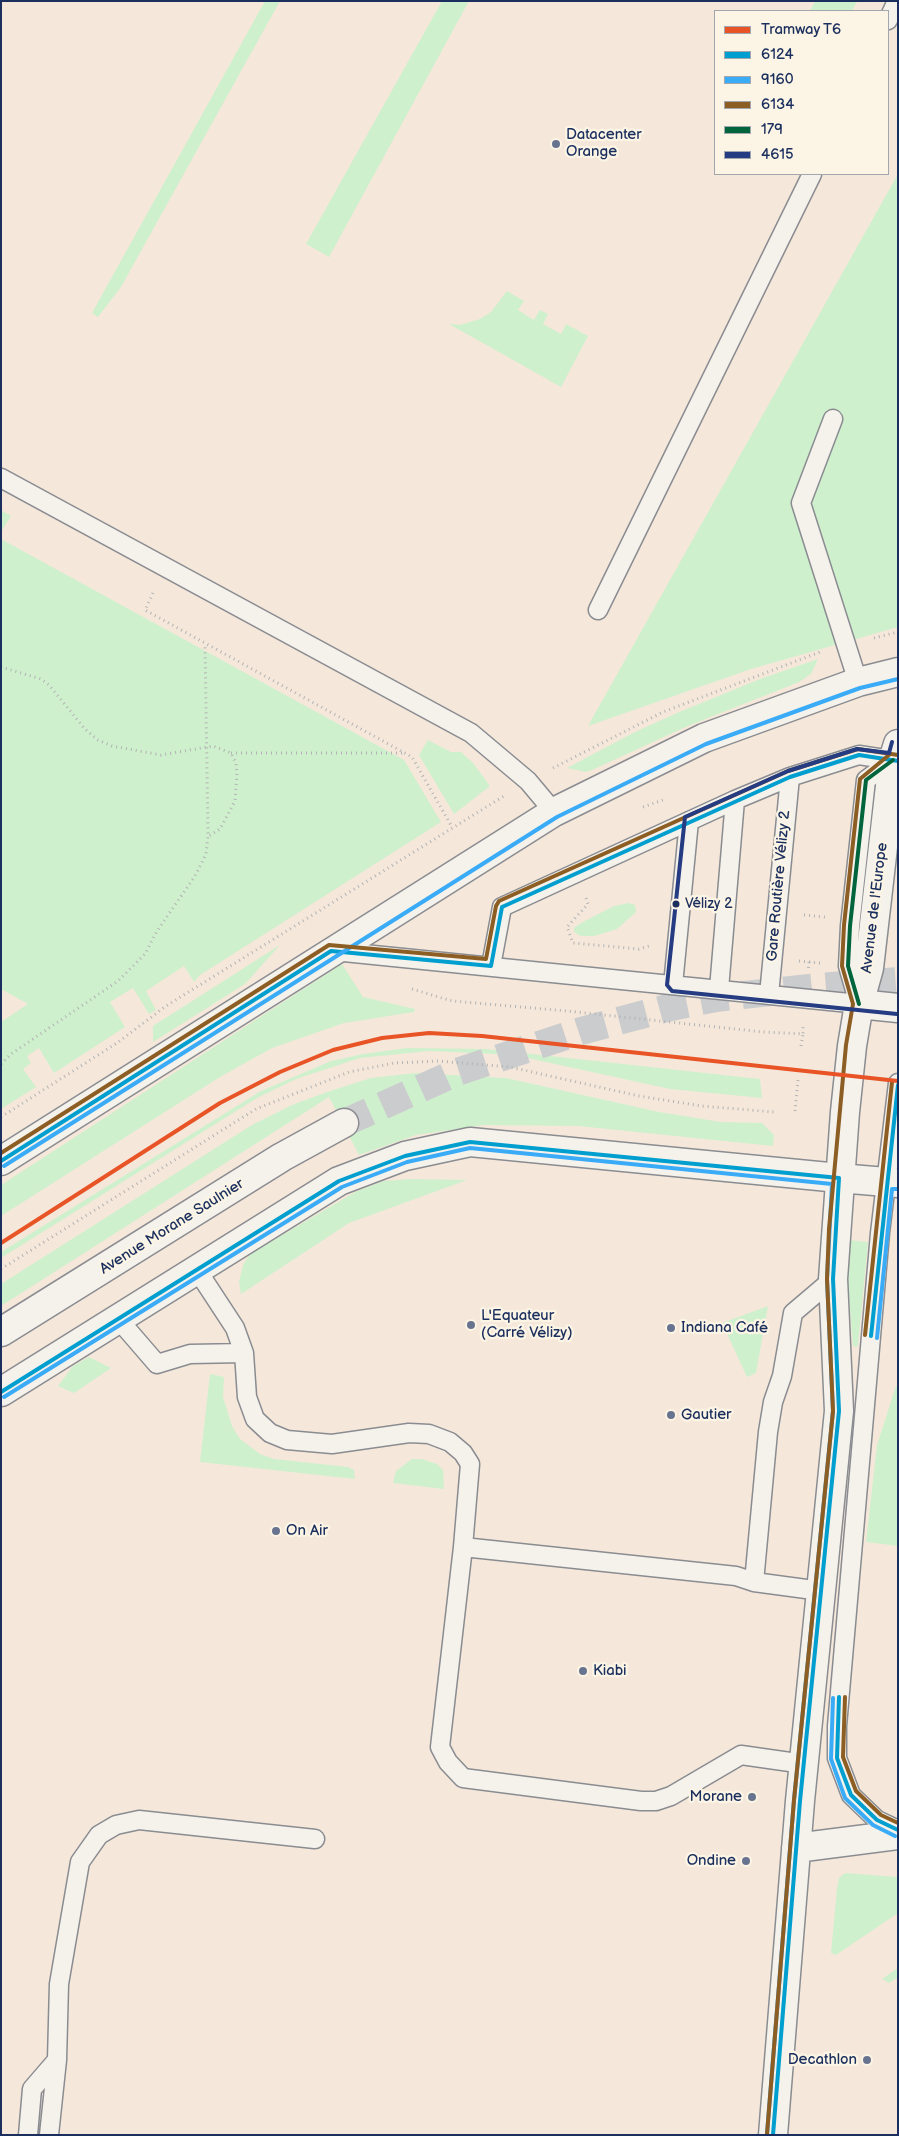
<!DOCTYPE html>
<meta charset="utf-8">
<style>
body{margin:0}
#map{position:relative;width:899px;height:2136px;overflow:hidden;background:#f7f3ea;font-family:"Balsamiq Sans",sans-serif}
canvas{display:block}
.frame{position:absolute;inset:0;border:2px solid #1b2f5e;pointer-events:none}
.legend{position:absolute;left:714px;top:10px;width:175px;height:165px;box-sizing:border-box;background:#fcf5e5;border:1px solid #a2a6af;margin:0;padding:6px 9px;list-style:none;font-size:15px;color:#1b2f5e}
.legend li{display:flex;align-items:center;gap:10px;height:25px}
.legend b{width:25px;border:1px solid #a2a6af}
</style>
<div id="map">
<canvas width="899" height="2136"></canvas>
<div class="frame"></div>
<ul class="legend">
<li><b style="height:6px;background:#e85426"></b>Tramway T6</li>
<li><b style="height:6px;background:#009fcf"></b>6124</li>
<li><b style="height:6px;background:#39abf7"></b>9160</li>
<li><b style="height:6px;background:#8d5e24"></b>6134</li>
<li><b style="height:6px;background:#00643c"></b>179</li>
<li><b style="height:6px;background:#253b82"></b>4615</li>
</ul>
</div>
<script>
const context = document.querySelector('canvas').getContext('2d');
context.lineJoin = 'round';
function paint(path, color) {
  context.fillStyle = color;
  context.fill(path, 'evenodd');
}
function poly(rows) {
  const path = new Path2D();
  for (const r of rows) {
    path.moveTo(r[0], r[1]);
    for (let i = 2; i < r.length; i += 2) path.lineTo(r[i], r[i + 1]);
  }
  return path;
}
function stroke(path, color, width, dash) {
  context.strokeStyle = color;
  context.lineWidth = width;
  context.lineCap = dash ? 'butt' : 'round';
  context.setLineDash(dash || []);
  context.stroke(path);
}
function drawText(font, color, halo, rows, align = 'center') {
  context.font = font + ' "Balsamiq Sans",sans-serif';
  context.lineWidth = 4.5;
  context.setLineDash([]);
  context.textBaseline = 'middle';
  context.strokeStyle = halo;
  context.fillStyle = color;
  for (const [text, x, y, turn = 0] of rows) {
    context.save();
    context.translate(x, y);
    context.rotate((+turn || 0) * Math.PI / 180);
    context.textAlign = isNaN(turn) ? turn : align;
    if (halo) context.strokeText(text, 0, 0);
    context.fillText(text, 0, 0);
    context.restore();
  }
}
const built = poly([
 [1,1,898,1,898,2135,1,2135],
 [715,11,888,11,888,174,715,174]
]);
const green = poly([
 [265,1,280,1,121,287,98,317,92,313],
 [442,1,469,1,329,257,306,244],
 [815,1,857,1,852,11,810,11],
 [898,174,898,627,751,669,588,726],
 [507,291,524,301,518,310,534,320,540,310,548,314,543,324,561,334,566,324,588,336,561,387,449,324,460,325,480,319,491,312],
 [1,510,11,516,1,532],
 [1,539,404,760,441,822,200,975,194,982,184,966,146,991,156,1010,149,1014,133,988,110,1002,125,1027,54,1073,39,1048,27,1056,31,1063,23,1069,36,1087,1,1109,1,1022,28,1004,1,989],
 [818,659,811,674,799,682,688,726,592,770,586,772,567,768,633,733,677,713,760,679],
 [428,740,451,752,461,752,473,763,490,786,454,814,419,755],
 [629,903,635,905,636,912,617,929,594,936,581,936,574,932,574,928,581,923,614,906],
 [280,945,245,984,153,1042,153,1026],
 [342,964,363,997,415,1009,414,1012,344,1023,272,1048,220,1077,1,1216,1,1185],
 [407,1048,486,1049,760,1079,762,1098,670,1089,532,1059,496,1054,429,1051,360,1058,296,1079,257,1098,1,1258,1,1252,261,1091,331,1061,363,1054],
 [416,1073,506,1078,659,1112,721,1122,762,1123,774,1135,773,1146,578,1126,484,1125,416,1135,359,1155,329,1097,1,1306,1,1284,252,1125,292,1105,327,1092,371,1078],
 [410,1179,467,1180,349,1223,241,1294,239,1282,243,1265,250,1254,357,1191,384,1181],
 [848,1240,868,1242,858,1345,856,1347,853,1346,847,1271],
 [768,1306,756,1373,747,1377,722,1323],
 [89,1357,111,1368,74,1393,58,1386,73,1366],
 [210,1374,224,1377,223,1397,232,1426,240,1439,260,1454,274,1459,348,1467,354,1470,355,1479,200,1462],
 [896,1386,898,1386,898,1546,866,1542,877,1445],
 [412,1459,422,1459,437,1464,443,1470,444,1489,393,1483,396,1471],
 [845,1873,898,1877,898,1913,836,1955,831,1953,837,1888,839,1878],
 [898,1968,898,1977,889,1983,882,1979]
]);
const secondaryTunnel = poly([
 [344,1123,457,1072,581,1031,671,1007,716,998,817,987,898,981]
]);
const path = poly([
 [153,593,145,610,412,757,452,827],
 [874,638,898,632],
 [1,667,41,679,49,685,85,729,98,740,112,746,161,755,213,746,231,753,236,763,237,773,235,801,220,829,209,836],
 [231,753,405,753],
 [553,768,663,712,820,652],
 [643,807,663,800],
 [586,898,588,904,567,927,573,943,639,949,649,946],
 [804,915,825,917],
 [799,961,809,962,808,971],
 [809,962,820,963],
 [412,989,452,1001,567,1011,763,1032,803,1034,803,1025],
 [801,1046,803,1034],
 [1,1064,11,1054,118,981,145,954,157,931,195,876,206,854,208,836,205,644],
 [795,1111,798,1080],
 [1,1117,117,1043,166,1006,504,796],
 [1,1269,256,1109,349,1072,394,1063,438,1061,510,1067,639,1096,702,1106,774,1112]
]);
const service = poly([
 [888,20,897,1],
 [833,419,801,503,858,682],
 [1,478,471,733,528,781,554,812],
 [598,610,812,174],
 [334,951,859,1004,848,966,850,926,866,780,893,760],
 [491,966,502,907,735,800,790,777,859,755,898,761],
 [673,985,689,821],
 [719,989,735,800],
 [769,995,790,777],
 [898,1083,880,1233,837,1726,837,1758,851,1795,877,1820,898,1830],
 [197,1270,235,1328,244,1353,247,1397,255,1419,270,1433,287,1440,332,1444,409,1433,429,1434,450,1442,463,1453,470,1464,463,1547],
 [119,1320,157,1364,190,1354,244,1353],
 [754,1582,768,1432,773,1402,782,1376,793,1313,833,1279],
 [804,1764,741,1755,671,1796,656,1801,641,1801,463,1778,448,1762,440,1747,463,1547,736,1576,754,1582,821,1591],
 [28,2135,32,2089,57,2060],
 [49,2135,57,2060,59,1984,80,1862,99,1835,116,1825,139,1820,315,1839]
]);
const minor = poly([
 [859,1004,898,1008],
 [796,1848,898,1835],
 [773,2135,800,1801,839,1411,833,1279,845,1112,852,1046,859,1004,869,968,893,760,898,744]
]);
const secondary = poly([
 [1,1161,554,812,704,738,858,682,898,672],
 [1,1332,282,1157,344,1123],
 [1,1392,339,1181,405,1156,470,1142,839,1178]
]);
const trunk = poly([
 [839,1178,898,1183]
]);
const bus1 = poly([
 [1,1161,331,951,491,966,502,907,790,777,859,755,898,761],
 [871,1336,898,1085],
 [1,1392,339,1181,405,1156,470,1142,839,1178,833,1279,839,1411,800,1801,773,2135],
 [839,1697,837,1758,851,1795,877,1820,898,1830]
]);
const bus2 = poly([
 [4,1166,557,817,706,744,860,688,898,679],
 [877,1338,892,1189,897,1189],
 [4,1397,342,1187,407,1162,470,1148,832,1184,827,1279,833,1411,794,1800,767,2134],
 [833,1698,831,1759,845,1798,873,1825,895,1836]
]);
const bus3 = poly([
 [1,1153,329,945,486,959,496,906,499,901,788,771,858,749,898,755],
 [865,1335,892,1082],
 [845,1697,843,1757,856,1791,881,1815,898,1823],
 [767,2134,794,1800,833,1411,827,1279,829,1229,846,1045,853,1004,842,966,844,925,860,779,889,755]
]);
const bus4 = poly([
 [859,1004,848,966,850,926,866,780,893,760]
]);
const bus5 = poly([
 [892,742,889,753,857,749,788,771,685,817,667,985,672,991,897,1014]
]);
const tram1 = poly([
 [1,1243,220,1103,280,1072,333,1050,382,1038,429,1033,482,1036,898,1081]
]);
const markers = [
 [556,144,5,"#68748f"],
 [676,904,4.5,"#1b2f5e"],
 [471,1325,5,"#68748f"],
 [671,1328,5,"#68748f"],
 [671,1415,5,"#68748f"],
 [276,1531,5,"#68748f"],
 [583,1671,5,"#68748f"],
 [752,1797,5,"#68748f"],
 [746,1861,5,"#68748f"],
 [867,2060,5,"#68748f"]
];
const busNames = [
 ["Vélizy 2",685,904]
];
const poiNames = [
 ["Datacenter",566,135],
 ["Orange",566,152],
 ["L'Equateur",481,1316],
 ["(Carré Vélizy)",481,1333],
 ["Indiana Café",681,1328],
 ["Gautier",681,1415],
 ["On Air",286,1531],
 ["Kiabi",593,1671],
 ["Morane",742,1797,"right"],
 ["Ondine",736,1861,"right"],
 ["Decathlon",857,2060,"right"]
];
const streetNames = [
 ["Gare Routière Vélizy 2",779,886,-85],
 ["Avenue de l'Europe",875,908,-83],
 ["Avenue Morane Saulnier",172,1227,-32]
];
paint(built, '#f5e8da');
paint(green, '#cff0cd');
stroke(secondaryTunnel, '#cbccce', 28, [28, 14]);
stroke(service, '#8a8c91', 21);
stroke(minor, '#8a8c91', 31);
stroke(secondary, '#8a8c91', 31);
stroke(trunk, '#8a8c91', 31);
stroke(path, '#b2b3b4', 3, [1, 4]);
stroke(service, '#f5f2ec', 18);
stroke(minor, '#f5f2ec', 28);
stroke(secondary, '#f5f2ec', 28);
stroke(trunk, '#f5f2ec', 28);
stroke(bus1, '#009fcf', 4);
stroke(bus2, '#39abf7', 4);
stroke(bus3, '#8d5e24', 4);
stroke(bus4, '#00643c', 4);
stroke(bus5, '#253b82', 4);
stroke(tram1, '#e85426', 4);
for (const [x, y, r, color] of markers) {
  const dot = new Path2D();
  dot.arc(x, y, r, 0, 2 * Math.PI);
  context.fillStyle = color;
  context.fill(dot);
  stroke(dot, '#fcf5e5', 2);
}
drawText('14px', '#1b2f5e', '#fcf5e5', busNames, 'left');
drawText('15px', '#1b2f5e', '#fcf5e5', poiNames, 'left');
drawText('15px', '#1b2f5e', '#fcf5e5', streetNames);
</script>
